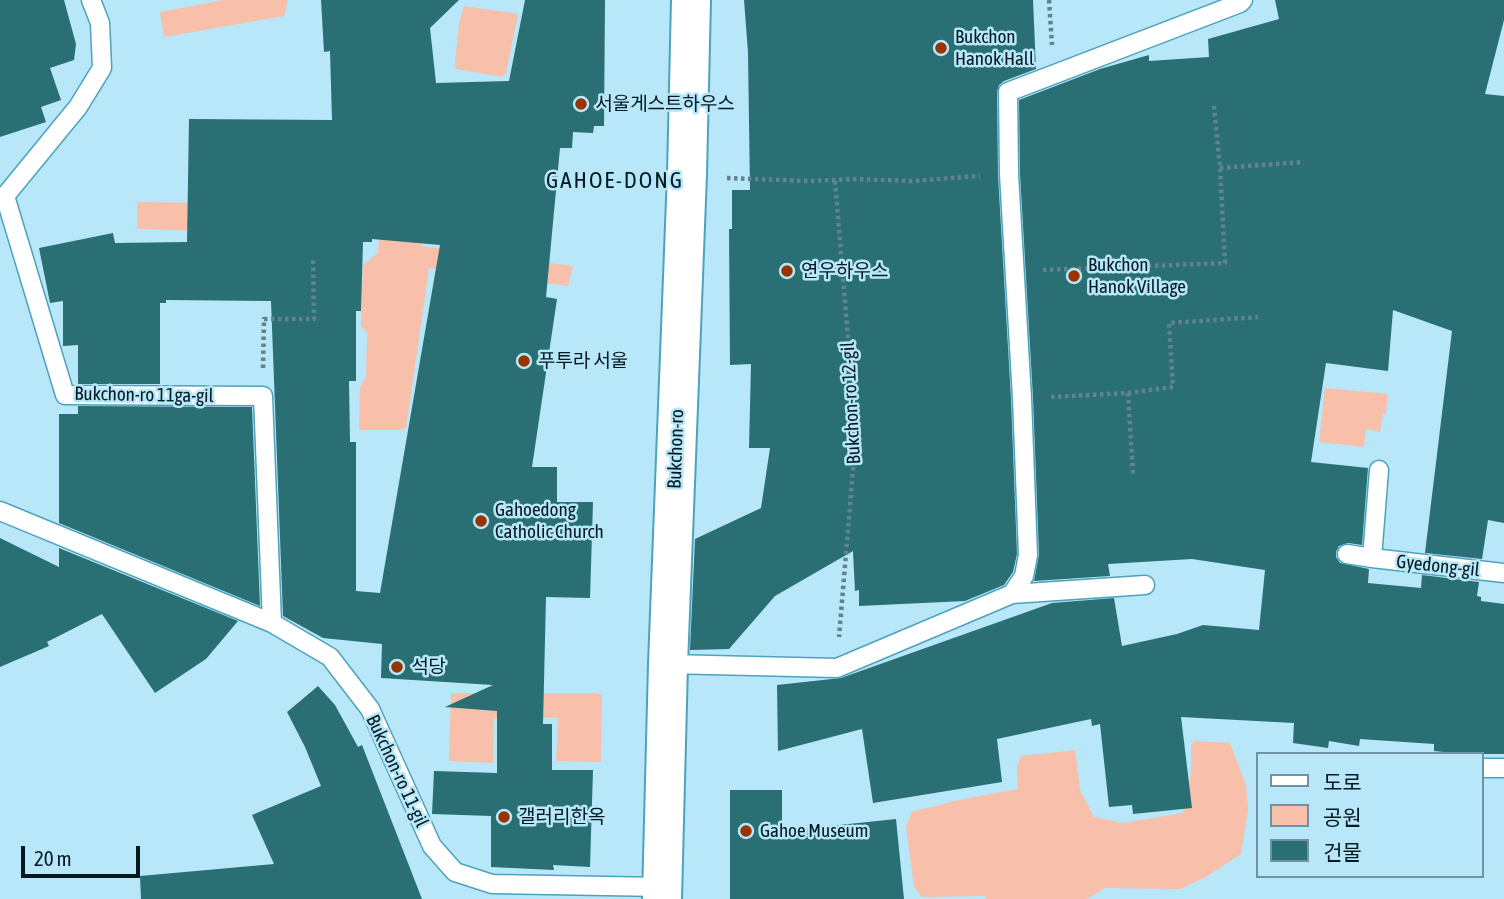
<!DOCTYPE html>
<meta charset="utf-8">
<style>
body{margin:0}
#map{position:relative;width:1504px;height:899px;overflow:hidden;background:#b7e7f8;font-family:"Asap Condensed","Noto Sans KR",sans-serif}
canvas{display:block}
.legend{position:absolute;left:1256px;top:752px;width:228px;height:126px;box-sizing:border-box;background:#b7e7f8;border:2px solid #6e94a2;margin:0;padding:9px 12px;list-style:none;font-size:21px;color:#001820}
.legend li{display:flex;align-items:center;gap:14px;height:35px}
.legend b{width:35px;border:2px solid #6e94a2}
.scale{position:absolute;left:21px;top:846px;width:119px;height:32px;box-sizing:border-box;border:4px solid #001820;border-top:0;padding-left:9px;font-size:21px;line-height:24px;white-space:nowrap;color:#001820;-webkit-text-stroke:5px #b7e7f8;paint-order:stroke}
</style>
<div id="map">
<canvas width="1504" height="899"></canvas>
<ul class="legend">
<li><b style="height:9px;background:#fff"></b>도로</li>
<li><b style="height:19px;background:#f8bfab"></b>공원</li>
<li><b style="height:19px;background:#2a6f73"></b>건물</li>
</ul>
<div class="scale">20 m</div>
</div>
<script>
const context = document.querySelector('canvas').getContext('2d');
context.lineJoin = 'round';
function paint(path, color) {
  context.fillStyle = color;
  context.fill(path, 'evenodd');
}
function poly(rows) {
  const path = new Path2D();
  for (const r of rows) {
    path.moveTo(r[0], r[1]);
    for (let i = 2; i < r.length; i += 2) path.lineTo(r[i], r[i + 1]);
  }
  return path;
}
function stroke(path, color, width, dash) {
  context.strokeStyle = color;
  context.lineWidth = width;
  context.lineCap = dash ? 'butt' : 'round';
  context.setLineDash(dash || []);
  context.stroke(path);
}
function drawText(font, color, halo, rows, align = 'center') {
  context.font = font + ' "Asap Condensed","Noto Sans KR",sans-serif';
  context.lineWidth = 5;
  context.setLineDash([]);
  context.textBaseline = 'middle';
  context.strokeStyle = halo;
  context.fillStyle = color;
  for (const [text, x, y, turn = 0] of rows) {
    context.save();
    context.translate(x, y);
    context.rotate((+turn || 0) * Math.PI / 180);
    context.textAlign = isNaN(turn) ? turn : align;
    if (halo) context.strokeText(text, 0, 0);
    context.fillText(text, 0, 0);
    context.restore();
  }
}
const green = poly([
 [223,0,288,0,284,16,164,37,160,12],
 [464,6,518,14,506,73,502,77,456,69,455,62,459,23],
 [426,160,421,246,573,266,568,286,429,268,406,428,401,430,359,430,360,387,366,377,367,333,361,326,363,265,378,253,384,164],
 [137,202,293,204,312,234,137,229],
 [1325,388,1388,394,1386,413,1383,414,1380,432,1366,429,1364,447,1319,442],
 [451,693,597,693,602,695,601,762,556,761,558,718,502,716,494,719,493,763,449,761],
 [1194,741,1230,743,1246,785,1248,810,1241,854,1204,878,1180,889,1105,888,1087,899,986,899,985,896,922,897,914,887,906,826,912,812,958,800,1018,789,1017,766,1021,756,1075,750,1080,790,1094,817,1123,823,1183,813,1191,773,1191,745]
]);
const building = poly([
 [0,0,64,0,76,44,74,60,50,68,61,100,41,107,46,122,0,137],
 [321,0,459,0,430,28,436,83,509,81,525,0,605,0,604,126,594,126,593,133,573,132,572,148,560,148,546,297,557,299,532,467,557,467,557,502,593,502,590,598,546,597,543,724,552,724,552,770,593,770,590,867,553,865,554,870,491,867,491,816,432,814,434,771,497,773,497,711,445,707,493,685,381,678,382,644,323,638,283,616,271,301,166,300,166,303,160,303,160,384,78,384,78,345,63,346,63,301,50,303,39,248,113,233,115,243,187,242,189,119,332,120,330,51,324,52],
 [372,239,440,245,380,593,356,591,356,442,350,442,349,381,356,381,356,311,361,311,363,242,372,242],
 [744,0,1033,0,1036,69,1004,81,999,85,997,92,998,175,1011,399,1017,554,1013,572,1004,585,965,601,859,606,859,590,855,591,853,551,775,596,729,649,690,650,695,539,761,508,770,448,749,448,751,364,730,365,729,229,732,229,732,190,750,190,748,52],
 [1275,0,1504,0,1504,20,1485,94,1504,96,1504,523,1488,520,1482,559,1425,553,1452,331,1393,310,1388,371,1326,363,1311,462,1368,468,1362,545,1348,543,1339,546,1336,552,1336,557,1340,563,1369,569,1368,583,1421,588,1422,575,1479,582,1477,596,1481,597,1481,601,1504,604,1504,754,1464,754,1434,751,1434,744,1360,739,1359,746,1329,741,1328,748,1293,743,1294,723,1181,717,1192,808,1133,814,1132,805,1109,807,1100,724,1092,726,1091,719,997,739,1002,782,873,803,862,729,778,751,777,685,841,678,1052,603,1114,598,1122,646,1177,634,1203,625,1259,630,1265,570,1192,559,1108,564,1110,576,1034,581,1039,555,1033,398,1020,174,1019,100,1100,69,1149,55,1149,61,1209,57,1208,39,1279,19],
 [78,406,252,407,260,606,59,523,59,414,78,414],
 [0,538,59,567,59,548,238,621,206,659,155,693,102,614,47,642,49,646,0,667],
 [318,686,335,705,358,747,362,745,422,899,141,899,140,876,274,864,252,815,321,786,305,747,287,712],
 [730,790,782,790,782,831,896,819,904,899,730,899]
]);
const path = poly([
 [1049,0,1052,45],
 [1220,168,1304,162],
 [727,178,809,181,856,179,911,181,980,176],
 [835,181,856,434,839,637],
 [1043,270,1225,263,1220,168,1214,106],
 [263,368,264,319,314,319,313,260],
 [1128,393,1133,474],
 [1051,397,1128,393,1173,387,1169,323,1258,317]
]);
const service = poly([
 [91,0,100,23,102,68,78,107,5,196,65,395,263,396,272,623],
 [0,511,272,623,330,657,370,709,432,846,455,872,492,884,662,887],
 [1347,554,1372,558,1504,573],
 [1372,558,1379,470],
 [1012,594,1145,585],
 [668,664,837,668,1012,594,1024,576,1028,555,1022,398,1009,174,1008,92,1240,3,1243,0],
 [1481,768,1504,768]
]);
const tertiary = poly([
 [662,899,668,664,687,174,691,0]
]);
const markers = [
 [941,48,7,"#983400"],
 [581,104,7,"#983400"],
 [787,271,7,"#983400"],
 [1074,276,7,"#983400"],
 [524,361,7,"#983400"],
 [481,521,7,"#983400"],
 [397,667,7,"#983400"],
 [504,817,7,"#983400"],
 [746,831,7,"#983400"]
];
const poiNames = [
 ["Bukchon",955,37],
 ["Hanok Hall",955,59],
 ["서울게스트하우스",595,104],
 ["Bukchon",1088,265],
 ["Hanok Village",1088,287],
 ["연우하우스",801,271],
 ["푸투라 서울",538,361],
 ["Gahoedong",495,510],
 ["Catholic Church",495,532],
 ["석당",411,667],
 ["갤러리한옥",518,817],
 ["Gahoe Museum",760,831]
];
const streetNames = [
 ["Bukchon-ro 11ga-gil",144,395,1],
 ["Bukchon-ro 12-gil",851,403,-93],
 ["Bukchon-ro",676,449,-88],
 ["Gyedong-gil",1438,566,6],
 ["Bukchon-ro 11-gil",397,771,65]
];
const quarterNames = [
 ["GAHOE-DONG",615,181]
];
paint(green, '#f8bfab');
paint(building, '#2a6f73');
stroke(service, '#4da2bd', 21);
stroke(tertiary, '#4da2bd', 42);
stroke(path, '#5f8490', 4.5, [3.5, 3.5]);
stroke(service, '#fff', 18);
stroke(tertiary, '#fff', 38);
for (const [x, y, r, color] of markers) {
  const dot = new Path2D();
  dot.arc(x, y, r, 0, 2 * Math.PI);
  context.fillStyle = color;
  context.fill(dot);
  stroke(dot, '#b7e7f8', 2.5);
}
drawText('19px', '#001820', '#b7e7f8', poiNames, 'left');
drawText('19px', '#001820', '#b7e7f8', streetNames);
context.letterSpacing = '2px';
drawText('23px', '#001820', '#b7e7f8', quarterNames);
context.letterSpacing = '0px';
</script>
